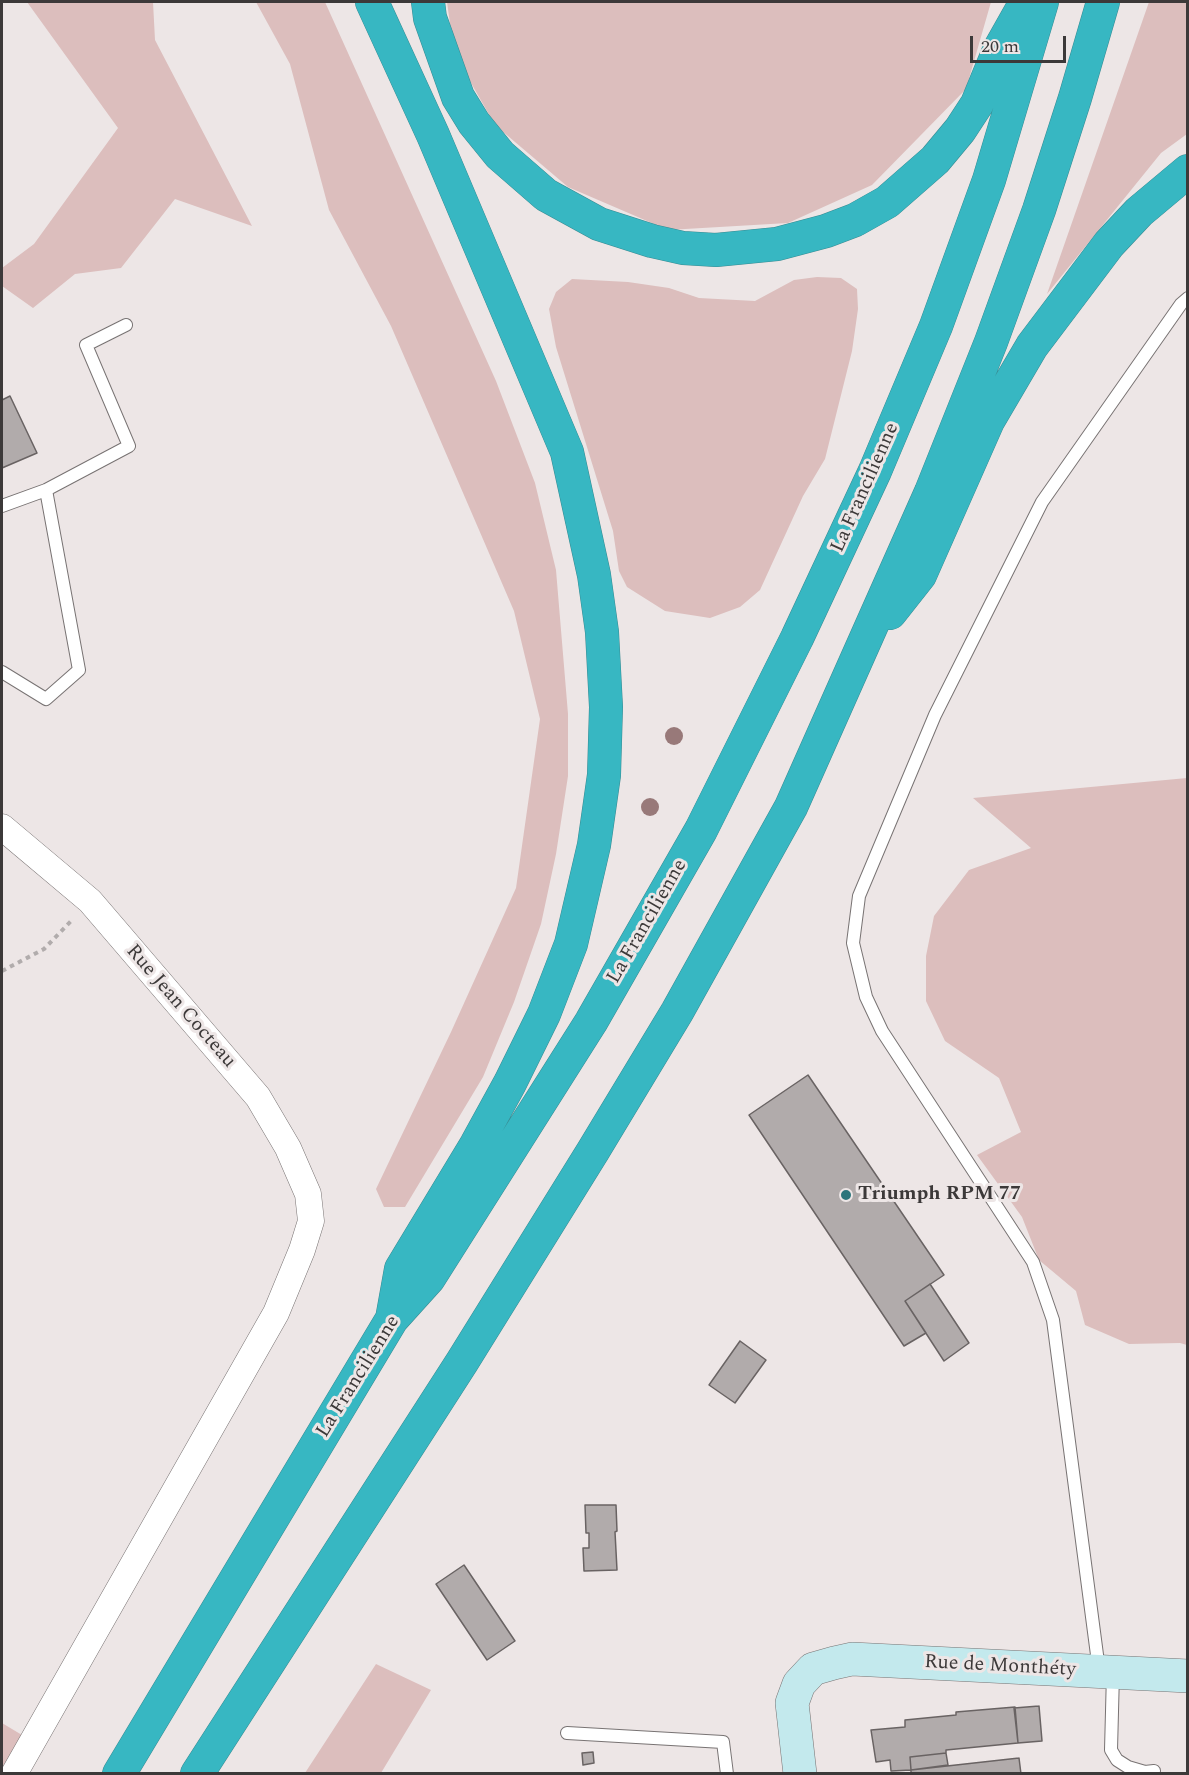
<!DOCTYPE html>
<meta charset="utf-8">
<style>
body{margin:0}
#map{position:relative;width:1189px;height:1775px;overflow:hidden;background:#ede6e6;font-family:Spectral,serif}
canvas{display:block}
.frame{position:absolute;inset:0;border:3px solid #3c3939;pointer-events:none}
.scale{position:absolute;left:970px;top:36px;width:96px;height:27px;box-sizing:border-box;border:3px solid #3c3939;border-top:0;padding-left:8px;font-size:18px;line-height:21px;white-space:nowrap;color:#3c3939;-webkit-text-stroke:4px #ede6e6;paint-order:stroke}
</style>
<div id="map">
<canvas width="1189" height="1775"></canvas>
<div class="frame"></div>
<div class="scale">20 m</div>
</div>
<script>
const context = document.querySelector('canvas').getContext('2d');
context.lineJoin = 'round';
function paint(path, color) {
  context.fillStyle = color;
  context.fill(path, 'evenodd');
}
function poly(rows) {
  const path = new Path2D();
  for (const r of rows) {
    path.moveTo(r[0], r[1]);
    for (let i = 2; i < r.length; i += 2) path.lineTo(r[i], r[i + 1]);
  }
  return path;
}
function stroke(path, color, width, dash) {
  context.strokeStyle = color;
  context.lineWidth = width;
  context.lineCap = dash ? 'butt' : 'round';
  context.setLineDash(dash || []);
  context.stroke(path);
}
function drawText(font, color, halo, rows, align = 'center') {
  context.font = font + ' Spectral,serif';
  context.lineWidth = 6;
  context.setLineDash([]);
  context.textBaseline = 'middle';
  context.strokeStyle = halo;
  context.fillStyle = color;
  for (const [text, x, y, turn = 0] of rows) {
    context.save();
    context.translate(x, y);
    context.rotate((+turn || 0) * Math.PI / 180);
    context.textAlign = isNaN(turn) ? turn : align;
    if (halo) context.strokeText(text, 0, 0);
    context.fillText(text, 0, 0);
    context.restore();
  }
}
const green = poly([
 [27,2,153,2,155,40,252,226,175,199,121,268,75,274,33,308,2,286,2,268,34,244,118,128],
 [256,2,325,2,496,381,535,483,556,570,568,714,568,776,556,854,541,924,514,1002,483,1077,405,1207,384,1207,376,1189,451,1032,516,888,540,719,514,611,391,326,329,210,290,64],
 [447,2,991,2,966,89,872,185,788,223,668,230,568,187,495,125,454,53],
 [1149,2,1187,2,1187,134,1161,153,1047,294],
 [817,277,841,278,857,289,858,309,852,351,825,459,803,496,760,590,740,607,710,618,665,611,627,587,619,571,613,531,556,347,549,309,556,292,572,279,628,282,669,288,699,298,755,301,794,280],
 [1187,778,1187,1345,1180,1343,1129,1344,1085,1325,1076,1291,1039,1260,1022,1217,977,1155,1021,1132,999,1078,945,1041,926,1001,926,956,934,916,969,870,1031,848,973,798],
 [376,1664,431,1690,381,1773,305,1773],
 [2,1723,32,1741,2,1773]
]);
const building = poly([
 [10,396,37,453,2,468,2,400,10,396],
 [808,1075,944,1275,905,1301,926,1333,904,1346,749,1115,808,1075],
 [930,1284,969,1343,944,1361,905,1301,930,1284],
 [740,1341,766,1360,735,1403,709,1385,740,1341],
 [585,1505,616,1505,617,1531,615,1532,617,1570,584,1571,583,1548,589,1548,589,1533,586,1533,585,1505],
 [464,1565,515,1641,487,1660,436,1584,464,1565],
 [1039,1706,1042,1741,1018,1743,1014,1708,1039,1706],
 [1015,1707,1018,1743,946,1750,946,1753,910,1757,911,1770,891,1771,890,1760,876,1762,871,1730,905,1727,905,1720,956,1715,956,1712,1015,1707],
 [593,1752,594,1763,583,1765,582,1753,593,1752],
 [946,1753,948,1765,911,1770,910,1757,946,1753],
 [1019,1758,1021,1774,911,1774,911,1770,1019,1758]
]);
const path = poly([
 [2,971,44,949,71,921]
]);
const lane = poly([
 [2,506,46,490,129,446,86,345,126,325],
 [2,672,46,699,79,670,46,490],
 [1099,1670,1053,1320,1033,1262,882,1031,866,997,853,943,859,896,935,715,1042,502,1181,304,1188,298],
 [1113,1673,1111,1750,1117,1760,1128,1767,1145,1772,1154,1771],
 [567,1733,723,1742,727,1774]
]);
const street = poly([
 [2,827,90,901,258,1097,288,1148,308,1194,311,1221,302,1250,276,1313,14,1774]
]);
const secondary = poly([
 [800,1774,792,1703,799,1684,813,1669,834,1663,852,1659,1188,1676]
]);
const highway = poly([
 [372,2,433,135,567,452,594,575,602,632,606,707,604,775,594,845,571,944,544,1014,510,1083,476,1145,401,1269,392,1319],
 [428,2,430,18,458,97,474,123,500,155,546,195,599,224,652,241,683,248,716,250,777,244,826,231,855,220,887,202,935,160,960,130,977,104,1000,48,1026,2],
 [890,613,920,575,988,421,1032,346,1109,244,1139,212,1188,171],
 [119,1774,392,1319,429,1278,591,1022,701,830,797,638,875,471,936,326,989,180,1042,2],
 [197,1774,462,1362,593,1151,677,1012,791,807,931,492,991,342,1039,210,1075,98,1103,2]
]);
const trees = [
 [674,736],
 [650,807]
];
const markers = [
 [846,1195,6,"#2b757b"]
];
const streetNames = [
 ["La Francilienne",866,488,-66],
 ["La Francilienne",648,922,-60],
 ["Rue Jean Cocteau",180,1007,49],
 ["La Francilienne",359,1377,-58],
 ["Rue de Monthéty",1000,1667,3]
];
const poiNames = [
 ["Triumph RPM 77",858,1195]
];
paint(green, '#dcbebd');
paint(building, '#b1abab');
stroke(building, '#696363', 1.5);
stroke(lane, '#787373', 14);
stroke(street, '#787373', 27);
stroke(secondary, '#787373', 34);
stroke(highway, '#398b92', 34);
stroke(path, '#b1acac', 4, [4.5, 4.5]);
stroke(lane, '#fff', 12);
stroke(street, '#fff', 26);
stroke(secondary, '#c3e9ed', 33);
stroke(highway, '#37b7c2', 33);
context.fillStyle = '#987979';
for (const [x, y] of trees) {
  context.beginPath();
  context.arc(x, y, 9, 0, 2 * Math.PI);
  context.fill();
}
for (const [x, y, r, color] of markers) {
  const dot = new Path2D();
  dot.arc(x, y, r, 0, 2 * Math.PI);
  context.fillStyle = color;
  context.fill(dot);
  stroke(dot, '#ede6e6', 2);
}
drawText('20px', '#3c3939', '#ede6e6', streetNames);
drawText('bold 20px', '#3c3939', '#ede6e6', poiNames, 'left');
</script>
